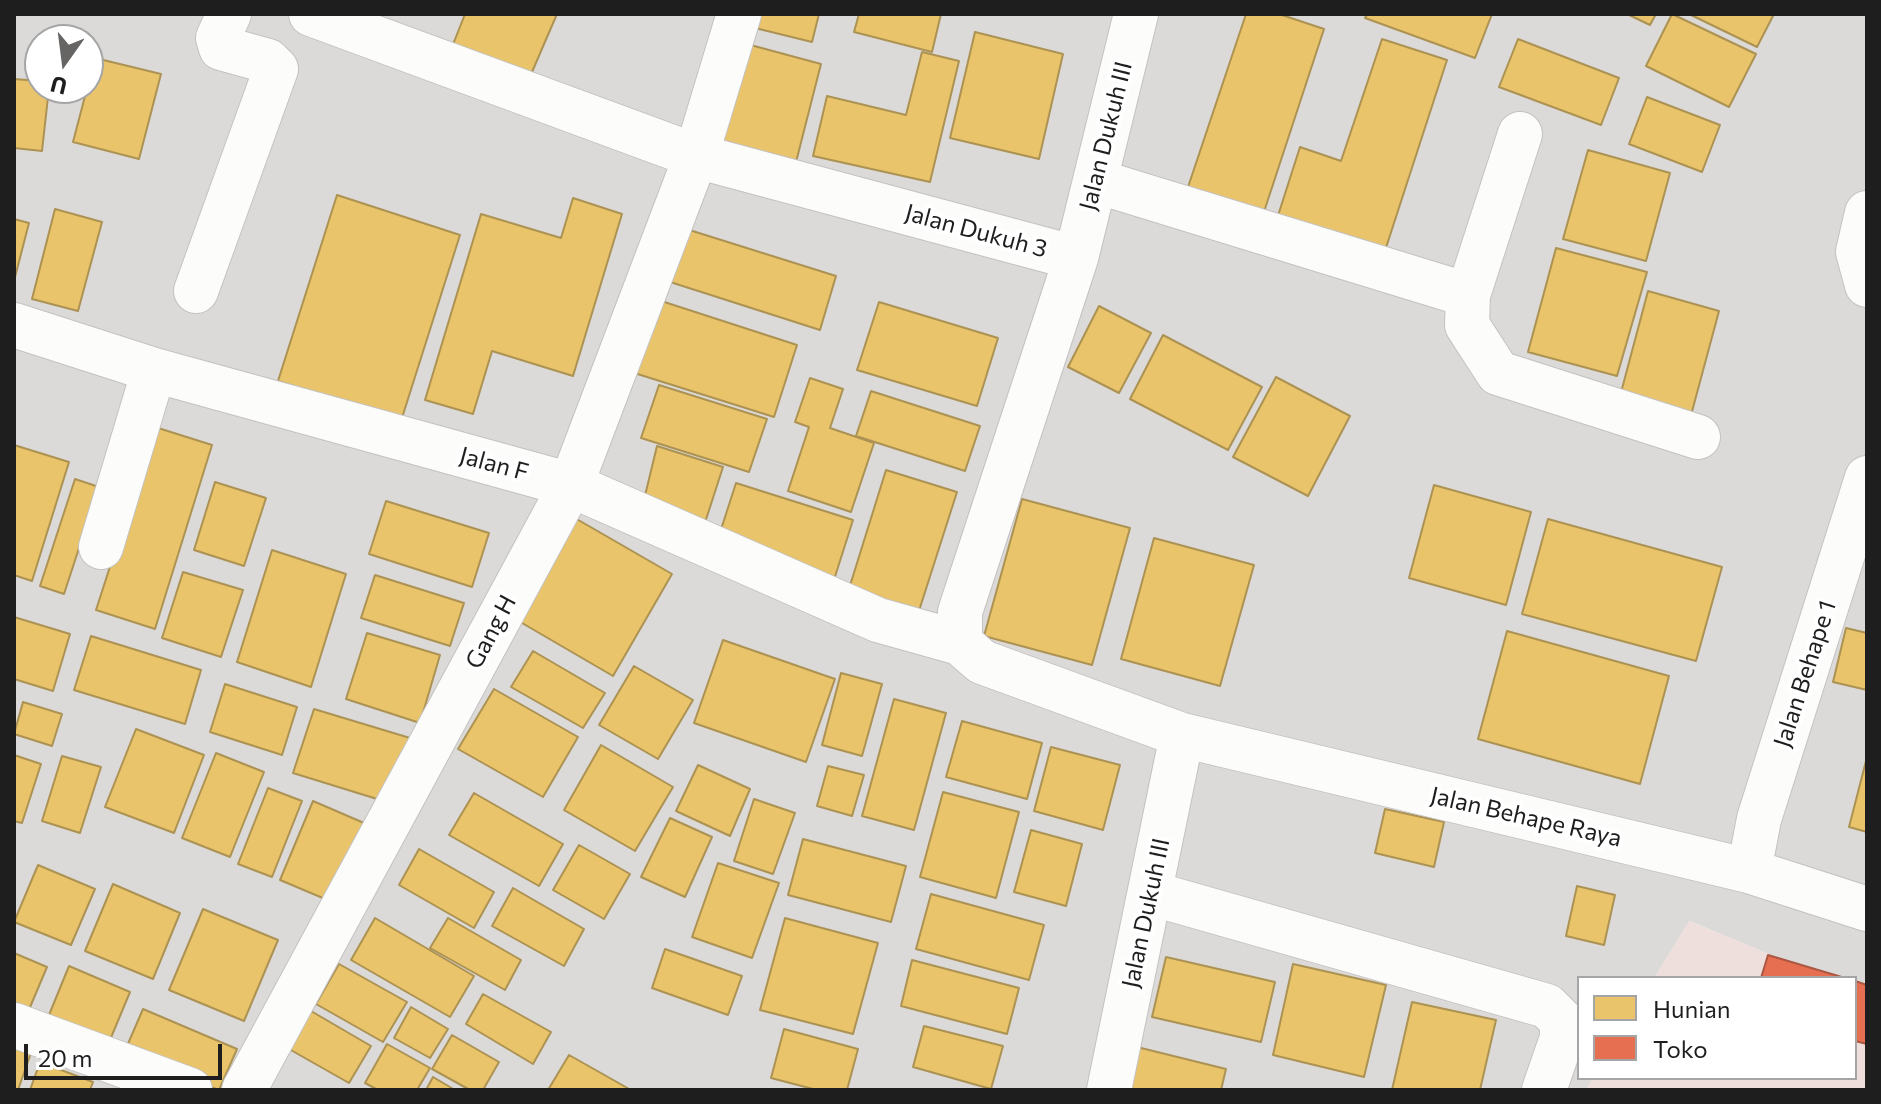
<!DOCTYPE html>
<style>
body{margin:0}
#map{position:relative;width:1881px;height:1104px;overflow:hidden;background:#edeae7;font-family:Commissioner,sans-serif}
canvas{display:block}
.frame{position:absolute;inset:0;border:16px solid #1e1e1e;pointer-events:none}
.legend{position:absolute;left:1577px;top:976px;width:280px;height:104px;box-sizing:border-box;background:#fff;border:2px solid #a5a5a5;margin:0;padding:10px 14px;list-style:none;font-size:24px;color:#1e1e1e}
.legend li{display:flex;align-items:center;gap:16px;height:40px}
.legend b{width:40px;border:2px solid #a5a5a5}
.north{position:absolute;left:24px;top:24px;width:80px;height:80px;box-sizing:border-box;background:#fff;border:2px solid #a5a5a5;border-radius:50%;rotate:194deg;font-size:22px;font-weight:700;line-height:32px;text-align:center;color:#1e1e1e}
.north::after{content:'';display:block;margin:auto;width:28px;height:36px;background:#666564;clip-path:polygon(50% 0,100% 100%,50% 72%,0 100%)}
.scale{position:absolute;left:24px;top:1044px;width:198px;height:36px;box-sizing:border-box;border:4px solid #1e1e1e;border-top:0;padding-left:10px;font-size:24px;line-height:28px;white-space:nowrap;color:#1e1e1e;-webkit-text-stroke:6px #fff;paint-order:stroke}
</style>
<div id="map">
<canvas width="1881" height="1104"></canvas>
<div class="frame"></div>
<ul class="legend">
<li><b style="height:22px;background:#e9c46a"></b>Hunian</li>
<li><b style="height:22px;background:#e76f51"></b>Toko</li>
</ul>
<div class="north">U</div>
<div class="scale">20 m</div>
</div>
<script>
const context = document.querySelector('canvas').getContext('2d');
context.lineJoin = 'round';
function paint(path, color) {
  context.fillStyle = color;
  context.fill(path, 'evenodd');
}
function poly(rows) {
  const path = new Path2D();
  for (const r of rows) {
    path.moveTo(r[0], r[1]);
    for (let i = 2; i < r.length; i += 2) path.lineTo(r[i], r[i + 1]);
  }
  return path;
}
function stroke(path, color, width, dash) {
  context.strokeStyle = color;
  context.lineWidth = width;
  context.lineCap = dash ? 'butt' : 'round';
  context.setLineDash(dash || []);
  context.stroke(path);
}
function drawText(font, color, halo, rows, align = 'center') {
  context.font = font + ' Commissioner,sans-serif';
  context.lineWidth = 8;
  context.setLineDash([]);
  context.textBaseline = 'middle';
  context.strokeStyle = halo;
  context.fillStyle = color;
  for (const [text, x, y, turn = 0] of rows) {
    context.save();
    context.translate(x, y);
    context.rotate((+turn || 0) * Math.PI / 180);
    context.textAlign = isNaN(turn) ? turn : align;
    if (halo) context.strokeText(text, 0, 0);
    context.fillText(text, 0, 0);
    context.restore();
  }
}
const residential = poly([
 [14,14,1867,14,1867,995,1855,990,1855,978,1826,978,1690,921,1654,978,1579,978,1579,1078,1593,1078,1586,1090,14,1090],
 [40,40,88,40,88,88,40,88]
]);
const commercial = poly([
 [1689,921,1826,978,1654,978],
 [1855,990,1867,995,1867,1090,1586,1090,1593,1078,1855,1078]
]);
const homes = poly([
 [465,14,557,14,529,79,452,47,465,14],
 [758,14,819,14,812,42,755,28,758,14],
 [859,14,941,14,932,52,854,32,859,14],
 [1246,14,1279,14,1324,29,1260,224,1184,199,1246,14],
 [1367,14,1492,14,1475,58,1365,18,1367,14],
 [1627,14,1656,14,1650,25,1627,14],
 [1672,14,1756,54,1729,107,1646,66,1672,14],
 [1689,14,1774,14,1757,47,1689,14],
 [975,32,1063,54,1039,159,950,138,975,32],
 [1382,39,1447,60,1382,260,1275,225,1300,147,1341,161,1382,39],
 [1518,39,1619,78,1601,125,1499,87,1518,39],
 [732,40,821,64,795,166,707,144,732,40],
 [922,52,959,61,930,182,813,156,827,96,906,115,922,52],
 [95,58,161,74,139,159,73,142,95,58],
 [14,79,40,81,40,88,49,88,42,151,14,148,14,79],
 [1647,97,1720,125,1702,172,1629,144,1647,97],
 [1588,150,1670,173,1646,261,1563,239,1588,150],
 [337,195,460,235,401,421,278,381,337,195],
 [573,198,622,214,573,376,492,351,473,414,425,400,481,214,561,238,573,198],
 [55,209,102,222,78,311,32,299,55,209],
 [14,219,29,223,14,281,14,219],
 [683,228,836,276,820,330,667,281,683,228],
 [1556,248,1647,272,1617,376,1528,352,1556,248],
 [1648,291,1719,311,1690,419,1619,400,1648,291],
 [652,298,797,345,774,417,628,371,652,298],
 [879,302,998,338,977,406,857,370,879,302],
 [1099,306,1151,333,1119,393,1068,367,1099,306],
 [1163,335,1262,387,1228,450,1130,399,1163,335],
 [1276,377,1350,416,1308,496,1233,457,1276,377],
 [810,378,843,389,830,428,874,443,851,512,788,491,809,427,795,422,810,378],
 [659,385,767,419,749,472,641,438,659,385],
 [871,391,980,426,965,471,856,436,871,391],
 [155,427,212,445,155,629,96,610,155,427],
 [14,445,69,462,32,581,14,575,14,445],
 [657,446,723,467,701,535,641,512,657,446],
 [886,470,957,492,918,614,848,592,886,470],
 [75,479,99,487,64,594,40,586,75,479],
 [215,482,266,498,244,566,194,550,215,482],
 [736,483,853,520,833,583,716,545,736,483],
 [1434,485,1531,512,1506,605,1409,578,1434,485],
 [1022,499,1130,528,1092,665,984,636,1022,499],
 [386,501,489,533,472,587,369,554,386,501],
 [568,514,672,574,613,676,510,616,568,514],
 [1548,519,1722,567,1696,661,1522,614,1548,519],
 [1154,538,1254,565,1220,686,1121,659,1154,538],
 [272,550,346,574,311,687,237,662,272,550],
 [183,572,243,590,221,657,162,638,183,572],
 [375,575,464,603,450,646,361,618,375,575],
 [14,617,70,634,53,691,14,679,14,617],
 [1846,628,1867,633,1867,690,1833,682,1846,628],
 [1507,631,1669,676,1640,784,1478,739,1507,631],
 [367,633,440,655,420,723,346,699,367,633],
 [91,636,201,670,185,724,74,690,91,636],
 [723,640,835,679,806,762,694,723,723,640],
 [533,651,605,693,583,728,511,687,533,651],
 [634,666,693,700,658,759,599,725,634,666],
 [841,673,882,684,862,756,822,745,841,673],
 [225,684,297,707,282,755,210,732,225,684],
 [494,689,578,737,543,797,458,749,494,689],
 [894,699,946,713,914,830,862,816,894,699],
 [23,702,62,714,52,746,14,734,23,702],
 [314,709,410,738,390,803,293,773,314,709],
 [962,721,1042,743,1027,799,946,777,962,721],
 [136,729,204,755,174,833,105,807,136,729],
 [601,745,673,787,635,851,564,810,601,745],
 [1051,747,1120,765,1103,830,1034,811,1051,747],
 [216,753,264,772,230,857,182,838,216,753],
 [14,755,41,764,22,823,14,821,14,755],
 [62,756,101,767,80,833,42,821,62,756],
 [1867,757,1867,832,1849,827,1867,757],
 [698,765,750,789,730,836,676,811,698,765],
 [828,766,864,775,852,816,817,806,828,766],
 [268,788,302,801,272,877,238,864,268,788],
 [943,792,1019,812,996,898,920,877,943,792],
 [474,793,563,844,539,886,449,835,474,793],
 [754,799,795,813,773,874,734,861,754,799],
 [313,801,371,826,337,904,280,880,313,801],
 [1385,809,1444,822,1434,867,1375,853,1385,809],
 [670,818,712,837,685,897,641,877,670,818],
 [1031,830,1082,844,1066,906,1014,892,1031,830],
 [803,839,906,866,891,922,788,895,803,839],
 [579,845,630,874,604,919,553,890,579,845],
 [419,849,494,892,474,928,399,885,419,849],
 [718,863,779,883,752,958,692,937,718,863],
 [38,865,95,889,71,945,14,922,38,865],
 [113,884,180,913,153,979,85,951,113,884],
 [1577,886,1615,895,1604,945,1566,936,1577,886],
 [513,888,584,929,564,966,492,926,513,888],
 [931,894,1044,925,1029,980,916,949,931,894],
 [203,909,278,940,244,1021,169,990,203,909],
 [375,918,474,976,450,1017,351,960,375,918],
 [448,918,521,960,505,990,430,948,448,918],
 [785,918,878,943,853,1034,760,1010,785,918],
 [665,949,742,976,728,1015,652,988,665,949],
 [14,953,47,967,28,1012,14,1007,14,953],
 [1166,957,1275,982,1261,1042,1152,1017,1166,957],
 [912,960,1019,988,1007,1034,901,1006,912,960],
 [339,964,407,1002,383,1042,316,1004,339,964],
 [1293,964,1386,985,1364,1077,1273,1055,1293,964],
 [69,966,130,992,110,1040,49,1015,69,966],
 [483,994,551,1032,533,1064,466,1024,483,994],
 [1412,1002,1496,1020,1480,1090,1392,1090,1412,1002],
 [411,1007,448,1029,430,1058,394,1038,411,1007],
 [143,1009,237,1049,219,1090,124,1053,143,1009],
 [311,1011,371,1046,349,1083,289,1049,311,1011],
 [924,1026,1003,1046,991,1089,913,1067,924,1026],
 [784,1029,858,1049,847,1090,817,1090,771,1078,784,1029],
 [452,1035,499,1062,483,1090,470,1090,432,1069,452,1035],
 [387,1044,430,1068,417,1090,378,1090,365,1083,387,1044],
 [14,1046,31,1053,18,1090,14,1090,14,1046],
 [1137,1047,1226,1069,1221,1090,1126,1090,1137,1047],
 [569,1055,631,1090,548,1090,569,1055],
 [40,1062,93,1082,90,1090,30,1090,40,1062],
 [433,1077,455,1090,426,1090,433,1077]
]);
const shops = poly([
 [1768,955,1845,978,1761,978,1768,955],
 [1855,981,1867,985,1867,1044,1855,1041,1855,981]
]);
const minor = poly([
 [311,14,696,156,1076,258],
 [1096,181,1468,295,1467,325,1498,373,1698,437],
 [1867,213,1858,252,1867,285],
 [196,291,276,69,268,61,221,48,218,38,229,14],
 [1468,295,1520,134],
 [14,325,154,370,571,485,878,620,960,643,982,662,1182,735,1749,871,1867,909],
 [101,547,154,370],
 [960,643,960,612,1076,258,1136,14],
 [1749,871,1759,819,1867,478],
 [1150,893,1547,1006,1562,1021,1562,1038,1544,1090],
 [14,1025,190,1090],
 [244,1090,571,485,696,156,739,14],
 [1109,1090,1182,735]
]);
const streetNames = [
 ["Jalan Dukuh III",1106,136,-76],
 ["Jalan Dukuh 3",976,231,15],
 ["Jalan F",494,464,15],
 ["Gang H",491,632,-62],
 ["Jalan Behape 1",1805,674,-72],
 ["Jalan Behape Raya",1526,817,13],
 ["Jalan Dukuh III",1146,913,-78]
];
paint(residential, '#dcdad8');
paint(commercial, '#eedfdd');
paint(homes, '#e9c46a');
stroke(homes, '#ac9253', 2);
paint(shops, '#e76f51');
stroke(shops, '#ab5742', 2);
stroke(minor, '#c4c2c1', 46);
stroke(minor, '#fcfcfb', 44);
drawText('24px', '#1e1e1e', '#fff', streetNames);
</script>
